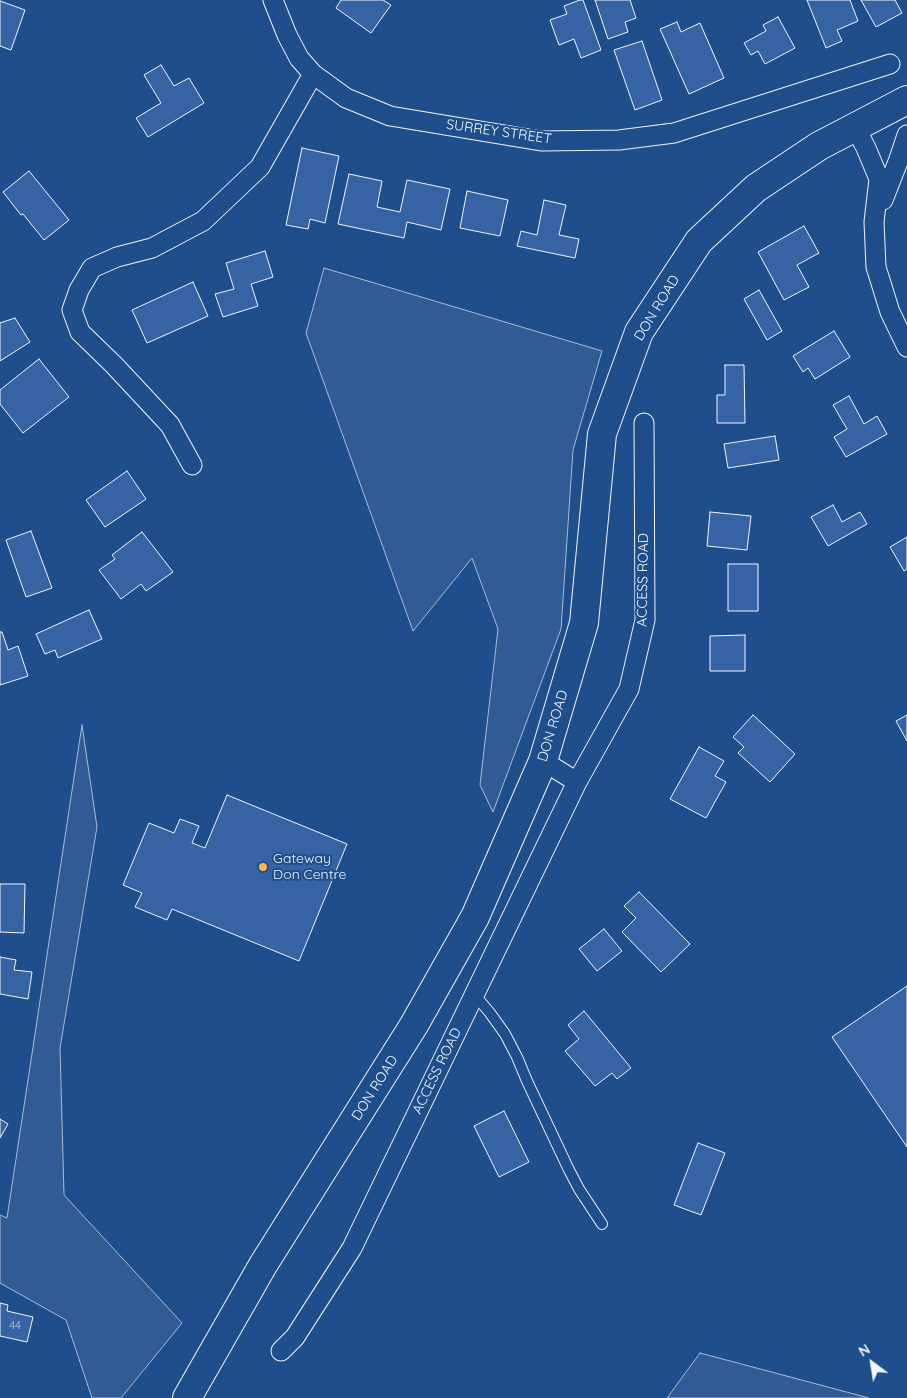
<!DOCTYPE html>
<style>
body{margin:0}
#map{position:relative;width:907px;height:1398px;overflow:hidden;background:#1f4e8c;font-family:Quicksand,sans-serif}
canvas{display:block}
.north{position:absolute;left:847px;top:1338px;width:50px;height:50px;-webkit-text-stroke:4px #1f4e8c;paint-order:stroke;rotate:329deg;font-size:14px;font-weight:700;line-height:20px;text-align:center;color:#f2f6ff}
.north::after{content:'';display:block;margin:auto;width:18px;height:22px;background:#f2f6ff;clip-path:polygon(50% 0,100% 100%,50% 72%,0 100%)}
</style>
<div id="map">
<canvas width="907" height="1398"></canvas>
<div class="north">N</div>
</div>
<script>
const context = document.querySelector('canvas').getContext('2d');
context.lineJoin = 'round';
function paint(path, color) {
  context.fillStyle = color;
  context.fill(path, 'evenodd');
}
function poly(rows) {
  const path = new Path2D();
  for (const r of rows) {
    path.moveTo(r[0], r[1]);
    for (let i = 2; i < r.length; i += 2) path.lineTo(r[i], r[i + 1]);
  }
  return path;
}
function stroke(path, color, width, dash) {
  context.strokeStyle = color;
  context.lineWidth = width;
  context.lineCap = dash ? 'butt' : 'round';
  context.setLineDash(dash || []);
  context.stroke(path);
}
function drawText(font, color, halo, rows, align = 'center') {
  context.font = font + ' Quicksand,sans-serif';
  context.lineWidth = 4;
  context.setLineDash([]);
  context.textBaseline = 'middle';
  context.strokeStyle = halo;
  context.fillStyle = color;
  for (const [text, x, y, turn = 0] of rows) {
    context.save();
    context.translate(x, y);
    context.rotate((+turn || 0) * Math.PI / 180);
    context.textAlign = isNaN(turn) ? turn : align;
    if (halo) context.strokeText(text, 0, 0);
    context.fillText(text, 0, 0);
    context.restore();
  }
}
const green = poly([
 [324,268,602,351,573,450,561,629,493,812,480,785,498,629,472,558,413,631,306,333,324,268],
 [82,725,97,827,60,1048,64,1195,182,1323,121,1398,92,1398,66,1320,0,1283,0,1215,7,1218,82,725],
 [700,1353,869,1398,667,1398,700,1353]
]);
const building = poly([
 [341,0,383,0,391,5,371,33,336,8,341,0],
 [580,0,583,0,601,50,581,58,574,39,559,45,550,20,567,14,564,6,580,0],
 [595,0,630,0,636,18,625,22,628,32,608,39,595,0],
 [807,0,850,0,858,21,837,30,842,41,826,48,807,0],
 [861,0,895,0,902,13,876,27,861,0],
 [0,1,25,10,11,50,0,46,0,1],
 [778,17,795,48,765,64,758,51,751,55,744,43,766,31,763,25,778,17],
 [677,22,681,32,700,23,724,78,689,94,660,29,677,22],
 [642,41,662,100,635,110,614,50,642,41],
 [161,65,174,86,189,78,204,103,148,137,136,118,161,103,144,75,161,65],
 [302,148,339,156,325,223,310,219,308,229,286,225,302,148],
 [29,171,69,220,44,240,23,214,21,215,3,192,29,171],
 [349,174,382,181,377,207,400,212,407,180,450,189,441,230,407,222,404,238,338,224,349,174],
 [467,191,508,200,500,236,460,228,467,191],
 [544,200,566,205,559,235,579,239,575,258,517,246,521,231,537,235,544,200],
 [804,226,819,253,797,265,809,287,784,300,758,252,804,226],
 [265,251,273,277,251,284,258,306,223,317,215,294,234,289,226,263,265,251],
 [193,282,208,316,147,343,132,310,193,282],
 [759,290,782,331,767,340,744,299,759,290],
 [15,318,30,342,0,361,0,323,15,318],
 [834,331,850,357,815,379,808,368,803,372,793,356,834,331],
 [39,359,69,397,23,433,0,404,0,390,39,359],
 [725,365,744,365,745,423,717,423,717,395,725,395,725,365],
 [849,396,864,424,877,416,887,434,846,457,834,437,847,429,833,405,849,396],
 [775,436,779,460,728,468,724,444,775,436],
 [127,471,146,499,105,527,86,500,127,471],
 [833,505,842,522,860,512,867,524,828,546,811,517,833,505],
 [710,512,751,516,747,550,707,546,710,512],
 [31,531,52,588,26,597,6,540,31,531],
 [142,532,173,572,146,591,141,584,121,599,99,570,115,559,112,555,142,532],
 [907,537,907,569,904,571,890,547,907,537],
 [728,564,758,564,758,611,728,611,728,564],
 [89,610,102,639,58,658,55,650,45,654,36,634,89,610],
 [0,632,2,632,8,650,18,646,28,676,0,685,0,632],
 [745,635,745,671,710,671,710,636,745,635],
 [753,715,795,754,770,782,738,753,744,747,733,737,753,715],
 [907,715,907,741,896,721,907,715],
 [699,747,724,761,715,776,726,782,706,818,670,799,699,747],
 [227,795,347,844,299,961,172,909,167,920,135,907,142,893,123,885,149,823,174,833,180,819,199,826,192,843,205,848,227,795],
 [0,884,25,884,24,933,0,932,0,884],
 [639,892,690,944,661,972,622,932,636,918,624,906,639,892],
 [604,929,622,951,597,971,579,949,604,929],
 [0,957,16,960,14,970,32,972,28,999,0,994,0,957],
 [907,986,907,1147,832,1037,907,986],
 [584,1011,631,1068,617,1079,612,1073,595,1086,565,1051,579,1039,568,1025,584,1011],
 [504,1111,529,1162,499,1177,474,1126,504,1111],
 [0,1119,8,1124,0,1138,0,1119],
 [698,1143,725,1153,701,1215,674,1205,698,1143],
 [0,1303,8,1305,7,1311,33,1317,27,1342,0,1336,0,1303]
]);
const lane = poly([
 [474,994,490,1013,505,1034,517,1057,527,1081,569,1170,579,1189,602,1224]
]);
const street = poly([
 [273,0,287,35,299,58,313,74,346,98,390,116,541,141,619,140,674,133,890,64],
 [855,127,866,148,879,179,874,222,876,267,890,312,907,347],
 [883,200,899,159,907,135],
 [192,465,170,425,114,365,80,332,72,310,79,290,92,268,117,257,152,248,203,221,260,167,313,74],
 [543,761,577,782],
 [281,1351,295,1337,352,1248,577,782,629,689,645,620,644,423]
]);
const secondary = poly([
 [187,1398,263,1265,414,1025,475,917,543,761,584,623,602,434,639,332,699,241,756,188,819,146,907,100]
]);
const markers = [
 [263,867,5,"#ffb74d"]
];
const numberNames = [
 ["44",15,1326]
];
const streetNames = [
 ["SURREY STREET",499,132,8],
 ["DON ROAD",657,308,-59],
 ["ACCESS ROAD",643,580,-89],
 ["DON ROAD",553,726,-73],
 ["ACCESS ROAD",437,1071,-64],
 ["DON ROAD",375,1088,-58]
];
const poiNames = [
 ["Gateway",273,859],
 ["Don Centre",273,875]
];
paint(green, '#305b95');
stroke(green, '#a8bbd7', 1);
paint(building, '#3563a3');
stroke(building, '#f2f6ff', 1);
stroke(lane, '#f2f6ff', 12);
stroke(street, '#f2f6ff', 21);
stroke(secondary, '#f2f6ff', 30);
stroke(lane, '#1f4e8c', 10);
stroke(street, '#1f4e8c', 19);
stroke(secondary, '#1f4e8c', 28);
for (const [x, y, r, color] of markers) {
  const dot = new Path2D();
  dot.arc(x, y, r, 0, 2 * Math.PI);
  context.fillStyle = color;
  context.fill(dot);
  stroke(dot, '#1f4e8c', 2);
}
drawText('11px', '#c3d1e8', null, numberNames);
drawText('14px', '#f2f6ff', '#1f4e8c', streetNames);
drawText('14px', '#f2f6ff', '#1f4e8c', poiNames, 'left');
</script>
